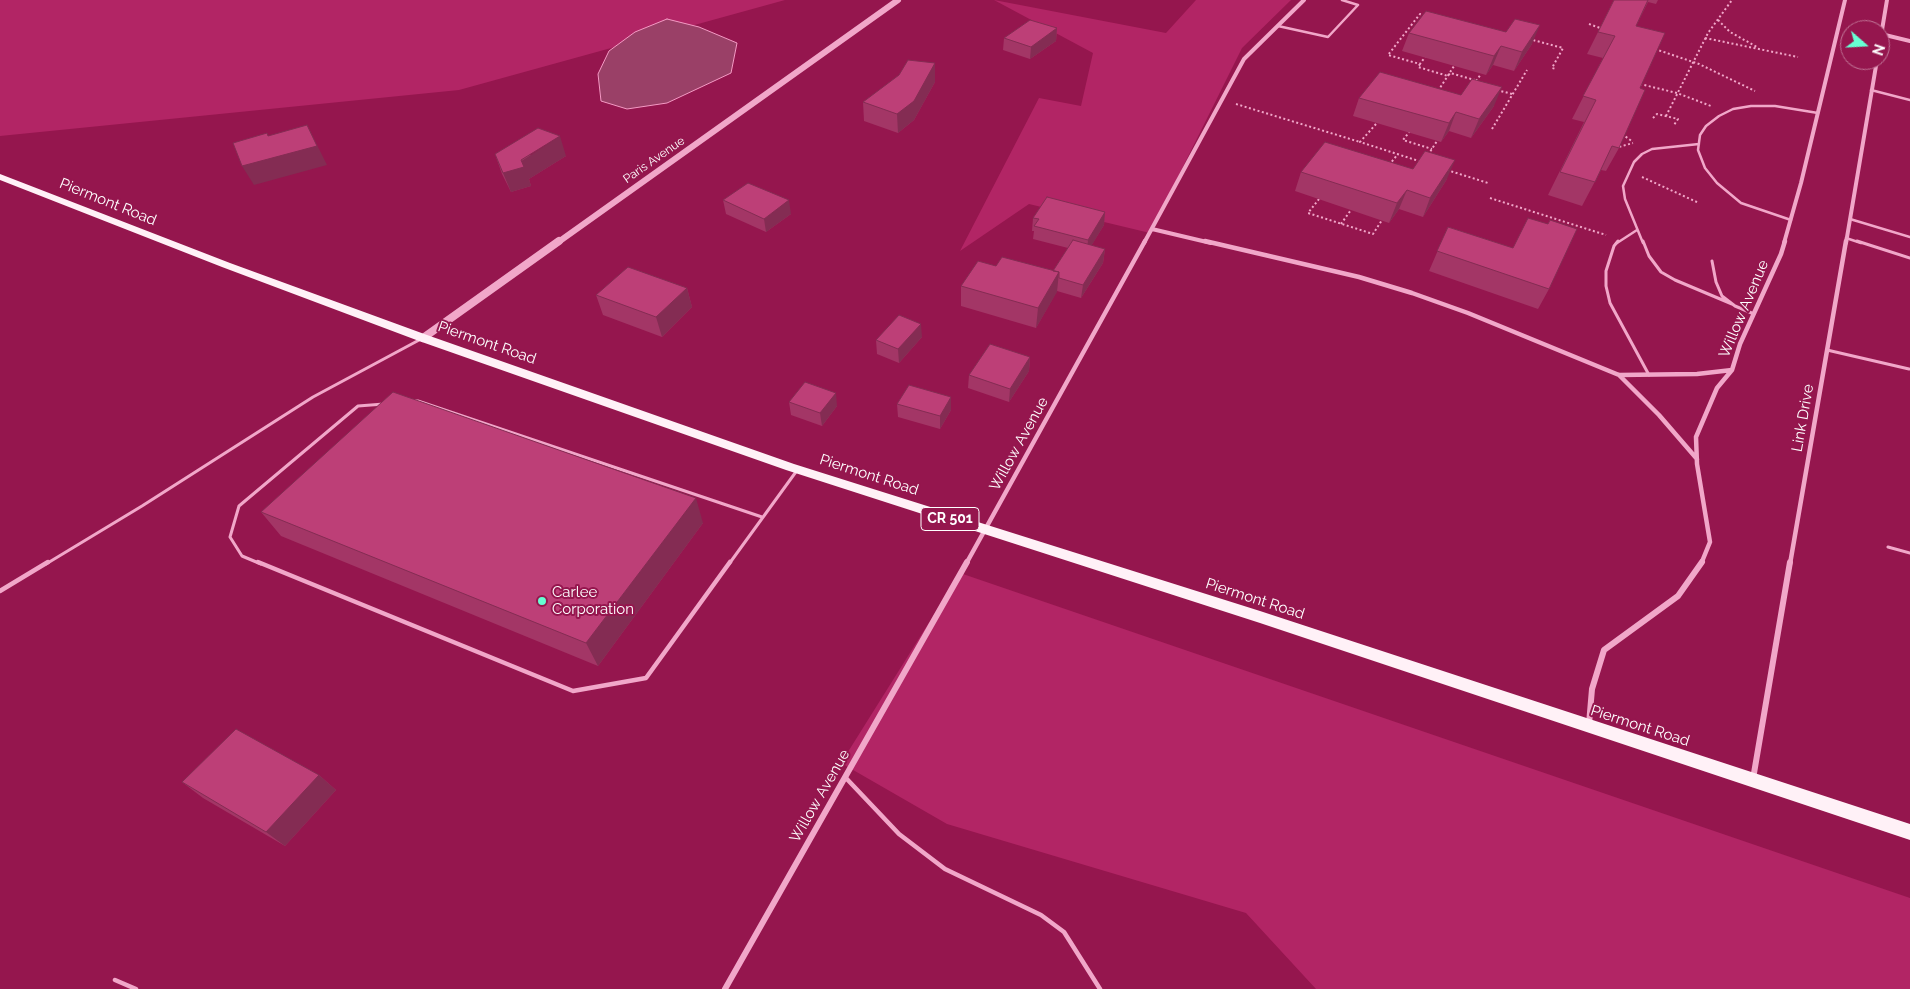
<!DOCTYPE html>
<style>
body{margin:0}
#map{position:relative;width:1910px;height:989px;overflow:hidden;background:#95164e;font-family:Raleway,sans-serif}
canvas{display:block}
.north{position:absolute;left:1840px;top:20px;width:50px;height:50px;box-sizing:border-box;background:#95164e;border:1px solid #bf7395;border-radius:50%;rotate:109deg;font-size:14px;font-weight:700;line-height:20px;text-align:center;color:#fff}
.north::after{content:'';display:block;margin:auto;width:18px;height:22px;background:#67ffd3;clip-path:polygon(50% 0,100% 100%,50% 72%,0 100%)}
</style>
<div id="map">
<canvas width="1910" height="989"></canvas>
<div class="north">N</div>
</div>
<script>
const context = document.querySelector('canvas').getContext('2d');
context.lineJoin = 'round';
function paint(path, color) {
  context.fillStyle = color;
  context.fill(path, 'evenodd');
}
function poly(rows) {
  const path = new Path2D();
  for (const r of rows) {
    path.moveTo(r[0], r[1]);
    for (let i = 2; i < r.length; i += 2) path.lineTo(r[i], r[i + 1]);
  }
  return path;
}
function stroke(path, color, width, dash) {
  context.strokeStyle = color;
  context.lineWidth = width;
  context.lineCap = dash ? 'butt' : 'round';
  context.setLineDash(dash || []);
  context.stroke(path);
}
function drawText(font, color, halo, rows, align = 'center') {
  context.font = font + ' Raleway,sans-serif';
  context.lineWidth = 4;
  context.setLineDash([]);
  context.textBaseline = 'middle';
  context.strokeStyle = halo;
  context.fillStyle = color;
  for (const [text, x, y, turn = 0] of rows) {
    context.save();
    context.translate(x, y);
    context.rotate((+turn || 0) * Math.PI / 180);
    context.textAlign = isNaN(turn) ? turn : align;
    if (halo) context.strokeText(text, 0, 0);
    context.fillText(text, 0, 0);
    context.restore();
  }
}
const green = poly([
 [0,0,785,0,459,90,0,136],
 [994,0,1166,33,1196,0,1291,0,1242,48,1150,233,1029,204,960,251,1039,98,1081,106,1093,53],
 [960,573,1910,898,1910,989,1316,989,1246,913,947,824,841,763]
]);
const water = poly([
 [667,19,699,27,737,43,731,73,667,103,627,109,601,101,598,74,609,51,635,32,667,19]
]);
const path = poly([
 [1425,16,1420,14,1388,55,1420,64,1425,57],
 [1718,20,1730,32,1757,47],
 [1589,24,1603,29],
 [1705,38,1798,57],
 [1529,39,1563,48,1552,68,1556,69],
 [1655,49,1699,64,1755,91],
 [1420,64,1418,67,1448,76,1450,73,1475,80],
 [1476,81,1481,74],
 [1640,84,1677,93,1711,106],
 [1497,90,1512,94],
 [1438,91,1456,63],
 [1236,104,1360,142],
 [1666,116,1708,33,1732,0],
 [1653,118,1657,114,1678,119,1674,125],
 [1376,124,1360,142,1422,162],
 [1492,129,1527,70],
 [1410,131,1403,140,1432,149],
 [1622,134,1633,142],
 [1615,148,1633,143],
 [1428,155,1437,141],
 [1389,165,1398,154],
 [1447,170,1488,183],
 [1642,177,1699,203],
 [1490,198,1606,235],
 [1319,199,1308,213,1373,234,1382,220],
 [1341,224,1353,207]
]);
const serviceFar2 = poly([
 [1278,26,1328,37,1358,5,1342,0],
 [1871,90,1910,100],
 [1850,219,1910,237],
 [1791,220,1741,203,1717,183,1705,168,1698,150,1700,135,1706,126,1719,116,1733,109,1751,106,1775,106,1818,113],
 [1846,238,1861,243],
 [1617,243,1637,230],
 [1643,243,1625,199,1623,186,1634,162,1642,154,1652,149,1699,144]
]);
const serviceFar1 = poly([
 [1618,241,1614,246,1606,271,1606,286,1610,303,1649,375],
 [1643,241,1649,256,1661,272,1675,280,1732,304],
 [1857,241,1910,258],
 [1712,261,1716,282,1722,296,1735,306,1754,314],
 [1827,350,1909,369],
 [413,401,418,401,762,517],
 [1888,547,1910,553],
 [46,564,142,506,313,397,421,339],
 [261,564,242,556,230,537,239,506,358,406,384,404],
 [729,564,798,469]
]);
const service = poly([
 [258,562,573,691,646,678,730,562],
 [0,591,48,562],
 [845,777,899,834,945,869,1041,915,1064,932,1100,989],
 [115,980,136,989]
]);
const minorFar2 = poly([
 [1881,34,1910,41],
 [1880,42,1887,0],
 [1152,229,1211,243],
 [1144,243,1244,59,1304,0],
 [1784,243,1801,183,1845,0],
 [1846,243,1877,60]
]);
const minorFar1 = poly([
 [1205,241,1359,277,1412,293,1468,313,1619,375,1697,374,1732,370],
 [1619,375,1659,415,1697,459],
 [966,564,1145,241],
 [1701,564,1710,542,1697,464,1696,437,1717,388,1732,370,1740,344,1781,254,1785,241],
 [1790,564,1846,241]
]);
const minor = poly([
 [1589,724,1592,689,1604,650,1678,596,1702,562],
 [1753,779,1790,562],
 [725,989,967,562]
]);
const tertiaryFar1 = poly([
 [557,243,898,0]
]);
const tertiary = poly([
 [423,338,559,241]
]);
const primary = poly([
 [0,174,230,263,427,335,794,464,1260,611,1910,824,1910,840,1260,623,786,470,419,341,222,267,0,180,0,174]
]);
const wall = poly([
 [1614,0,1658,0,1656,4,1648,2,1636,26,1640,88,1619,148,1606,171,1601,170,1582,206,1548,195,1584,122,1572,119,1603,58,1587,54],
 [1057,28,1056,41,1030,59,1003,50,1004,38],
 [1409,33,1532,44,1514,71,1493,65,1486,75,1402,51],
 [935,63,935,82,914,120,898,133,864,121,863,102],
 [1359,98,1494,106,1471,138,1449,131,1441,142,1353,116],
 [495,154,566,156,529,179,531,186,511,192,502,174],
 [1301,172,1447,179,1423,217,1399,209,1389,223,1295,191],
 [723,200,791,214,766,232,726,214],
 [1105,212,1104,225,1091,246,1105,249,1103,263,1081,298,1057,291,1036,328,961,306,961,286,996,266,1053,271,1068,248,1033,239,1034,231,1032,231,1033,218],
 [1550,220,1549,289,1538,309,1429,271,1448,227,1513,248,1548,224],
 [687,288,692,307,662,337,603,315,596,295],
 [922,337,899,363,877,354,876,340],
 [1030,357,1029,371,1009,402,968,388,969,375],
 [951,397,951,410,940,429,898,417,897,404],
 [789,402,837,406,822,426,791,415],
 [261,512,703,523,598,666,281,536],
 [319,775,336,790,285,846,203,798,182,782]
]);
const shadedWall = poly([
 [1540,25,1532,44,1514,71,1522,52],
 [1057,28,1056,41,1030,59,1031,47],
 [1501,46,1493,65,1486,75,1494,56],
 [935,63,935,82,914,120,898,133,897,114],
 [1502,87,1494,106,1471,138,1479,119],
 [1456,112,1449,131,1441,142,1449,123],
 [307,125,327,165,254,185,242,166],
 [560,136,566,156,529,179,531,186,511,192,503,173],
 [1455,160,1447,179,1423,217,1430,198],
 [1407,190,1399,209,1389,223,1397,203],
 [789,200,791,214,766,232,764,219],
 [1105,212,1104,225,1087,253,1088,240],
 [1105,249,1103,263,1081,298,1083,285],
 [1059,272,1057,292,1036,328,1038,308],
 [687,288,692,307,662,337,656,317],
 [921,324,922,337,899,363,898,349],
 [1030,357,1029,371,1009,402,1010,389],
 [836,393,837,406,822,426,820,413],
 [951,397,951,410,940,429,940,416],
 [696,498,703,523,598,666,586,643],
 [319,775,336,790,285,846,266,832]
]);
const building = poly([
 [1614,0,1648,0,1636,26,1665,33,1640,88,1645,90,1619,148,1612,146,1595,182,1560,172,1596,100,1583,96,1615,36,1598,32,1614,0],
 [1426,11,1506,32,1515,19,1540,25,1522,52,1501,46,1494,56,1409,33,1426,11],
 [1030,20,1057,28,1031,47,1004,38,1030,20],
 [908,60,935,63,914,101,897,114,863,102,899,75,908,60],
 [1380,72,1461,95,1472,79,1502,87,1479,119,1456,112,1449,123,1359,98,1380,72],
 [307,125,317,146,242,166,233,143,267,133,268,136,307,125],
 [538,128,560,136,521,160,524,167,503,173,495,154,538,128],
 [1325,142,1413,169,1425,151,1455,160,1430,198,1407,190,1397,203,1301,172,1325,142],
 [748,183,789,200,764,219,723,200,748,183],
 [1047,197,1105,212,1088,240,1034,226,1039,219,1033,218,1047,197],
 [1528,218,1548,224,1550,220,1577,229,1549,289,1437,251,1448,227,1513,248,1528,218],
 [1073,240,1105,249,1083,285,1059,278,1059,272,1053,271,1073,240],
 [1002,257,1059,272,1038,308,961,286,978,261,996,266,1002,257],
 [628,267,687,288,656,317,596,295,628,267],
 [899,315,921,324,898,349,876,340,899,315],
 [990,344,1030,357,1010,389,969,375,990,344],
 [805,382,836,393,820,413,789,402,805,382],
 [909,385,951,397,940,416,897,404,909,385],
 [393,392,696,498,586,643,261,512,393,392],
 [236,729,319,775,266,832,182,782,236,729]
]);
const markers = [
 [542,601,5,"#67ffd3"]
];
const farStreetnames = [
 ["Paris Avenue",654,160,-35]
];
const shields = [
 [950,519,58]
];
const shieldNames = [
 ["CR 501",950,519]
];
const streetNames = [
 ["Piermont Road",108,202,22],
 ["Willow Avenue",1744,309,-67],
 ["Piermont Road",487,343,19],
 ["Link Drive",1803,418,-80],
 ["Willow Avenue",1019,444,-61],
 ["Piermont Road",869,475,18],
 ["Piermont Road",1255,599,18],
 ["Piermont Road",1640,726,18],
 ["Willow Avenue",820,796,-60]
];
const poiNames = [
 ["Carlee",552,592],
 ["Corporation",552,609]
];
paint(green, '#b22565');
paint(water, '#9a4067');
stroke(water, '#f49ac4', 1);
stroke(path, '#f1a7c9', 2, [2, 2.5]);
stroke(serviceFar2, '#f1a7c9', 2.5);
stroke(serviceFar1, '#f1a7c9', 3);
stroke(service, '#f1a7c9', 4.5);
stroke(minorFar2, '#f1a7c9', 4);
stroke(minorFar1, '#f1a7c9', 4.5);
stroke(minor, '#f1a7c9', 6);
stroke(tertiaryFar1, '#f1a7c9', 6);
stroke(tertiary, '#f1a7c9', 8);
paint(primary, '#fff1f7');
paint(wall, '#a33666');
paint(shadedWall, '#842c53');
paint(building, '#bd3f77');
stroke(building, '#842c53', 1);
for (const [x, y, r, color] of markers) {
  const dot = new Path2D();
  dot.arc(x, y, r, 0, 2 * Math.PI);
  context.fillStyle = color;
  context.fill(dot);
  stroke(dot, '#95164e', 2);
}
drawText('12px', '#fff', '#95164e', farStreetnames);
for (const [x, y, w] of shields) {
  const box = new Path2D();
  box.roundRect(x - w / 2, y - 11.5, w, 23, 4);
  context.fillStyle = '#95164e';
  context.fill(box);
  stroke(box, '#fff', 1);
}
drawText('bold 14px', '#fff', null, shieldNames);
drawText('15px', '#fff', '#95164e', streetNames);
drawText('15px', '#fff', '#95164e', poiNames, 'left');
</script>
